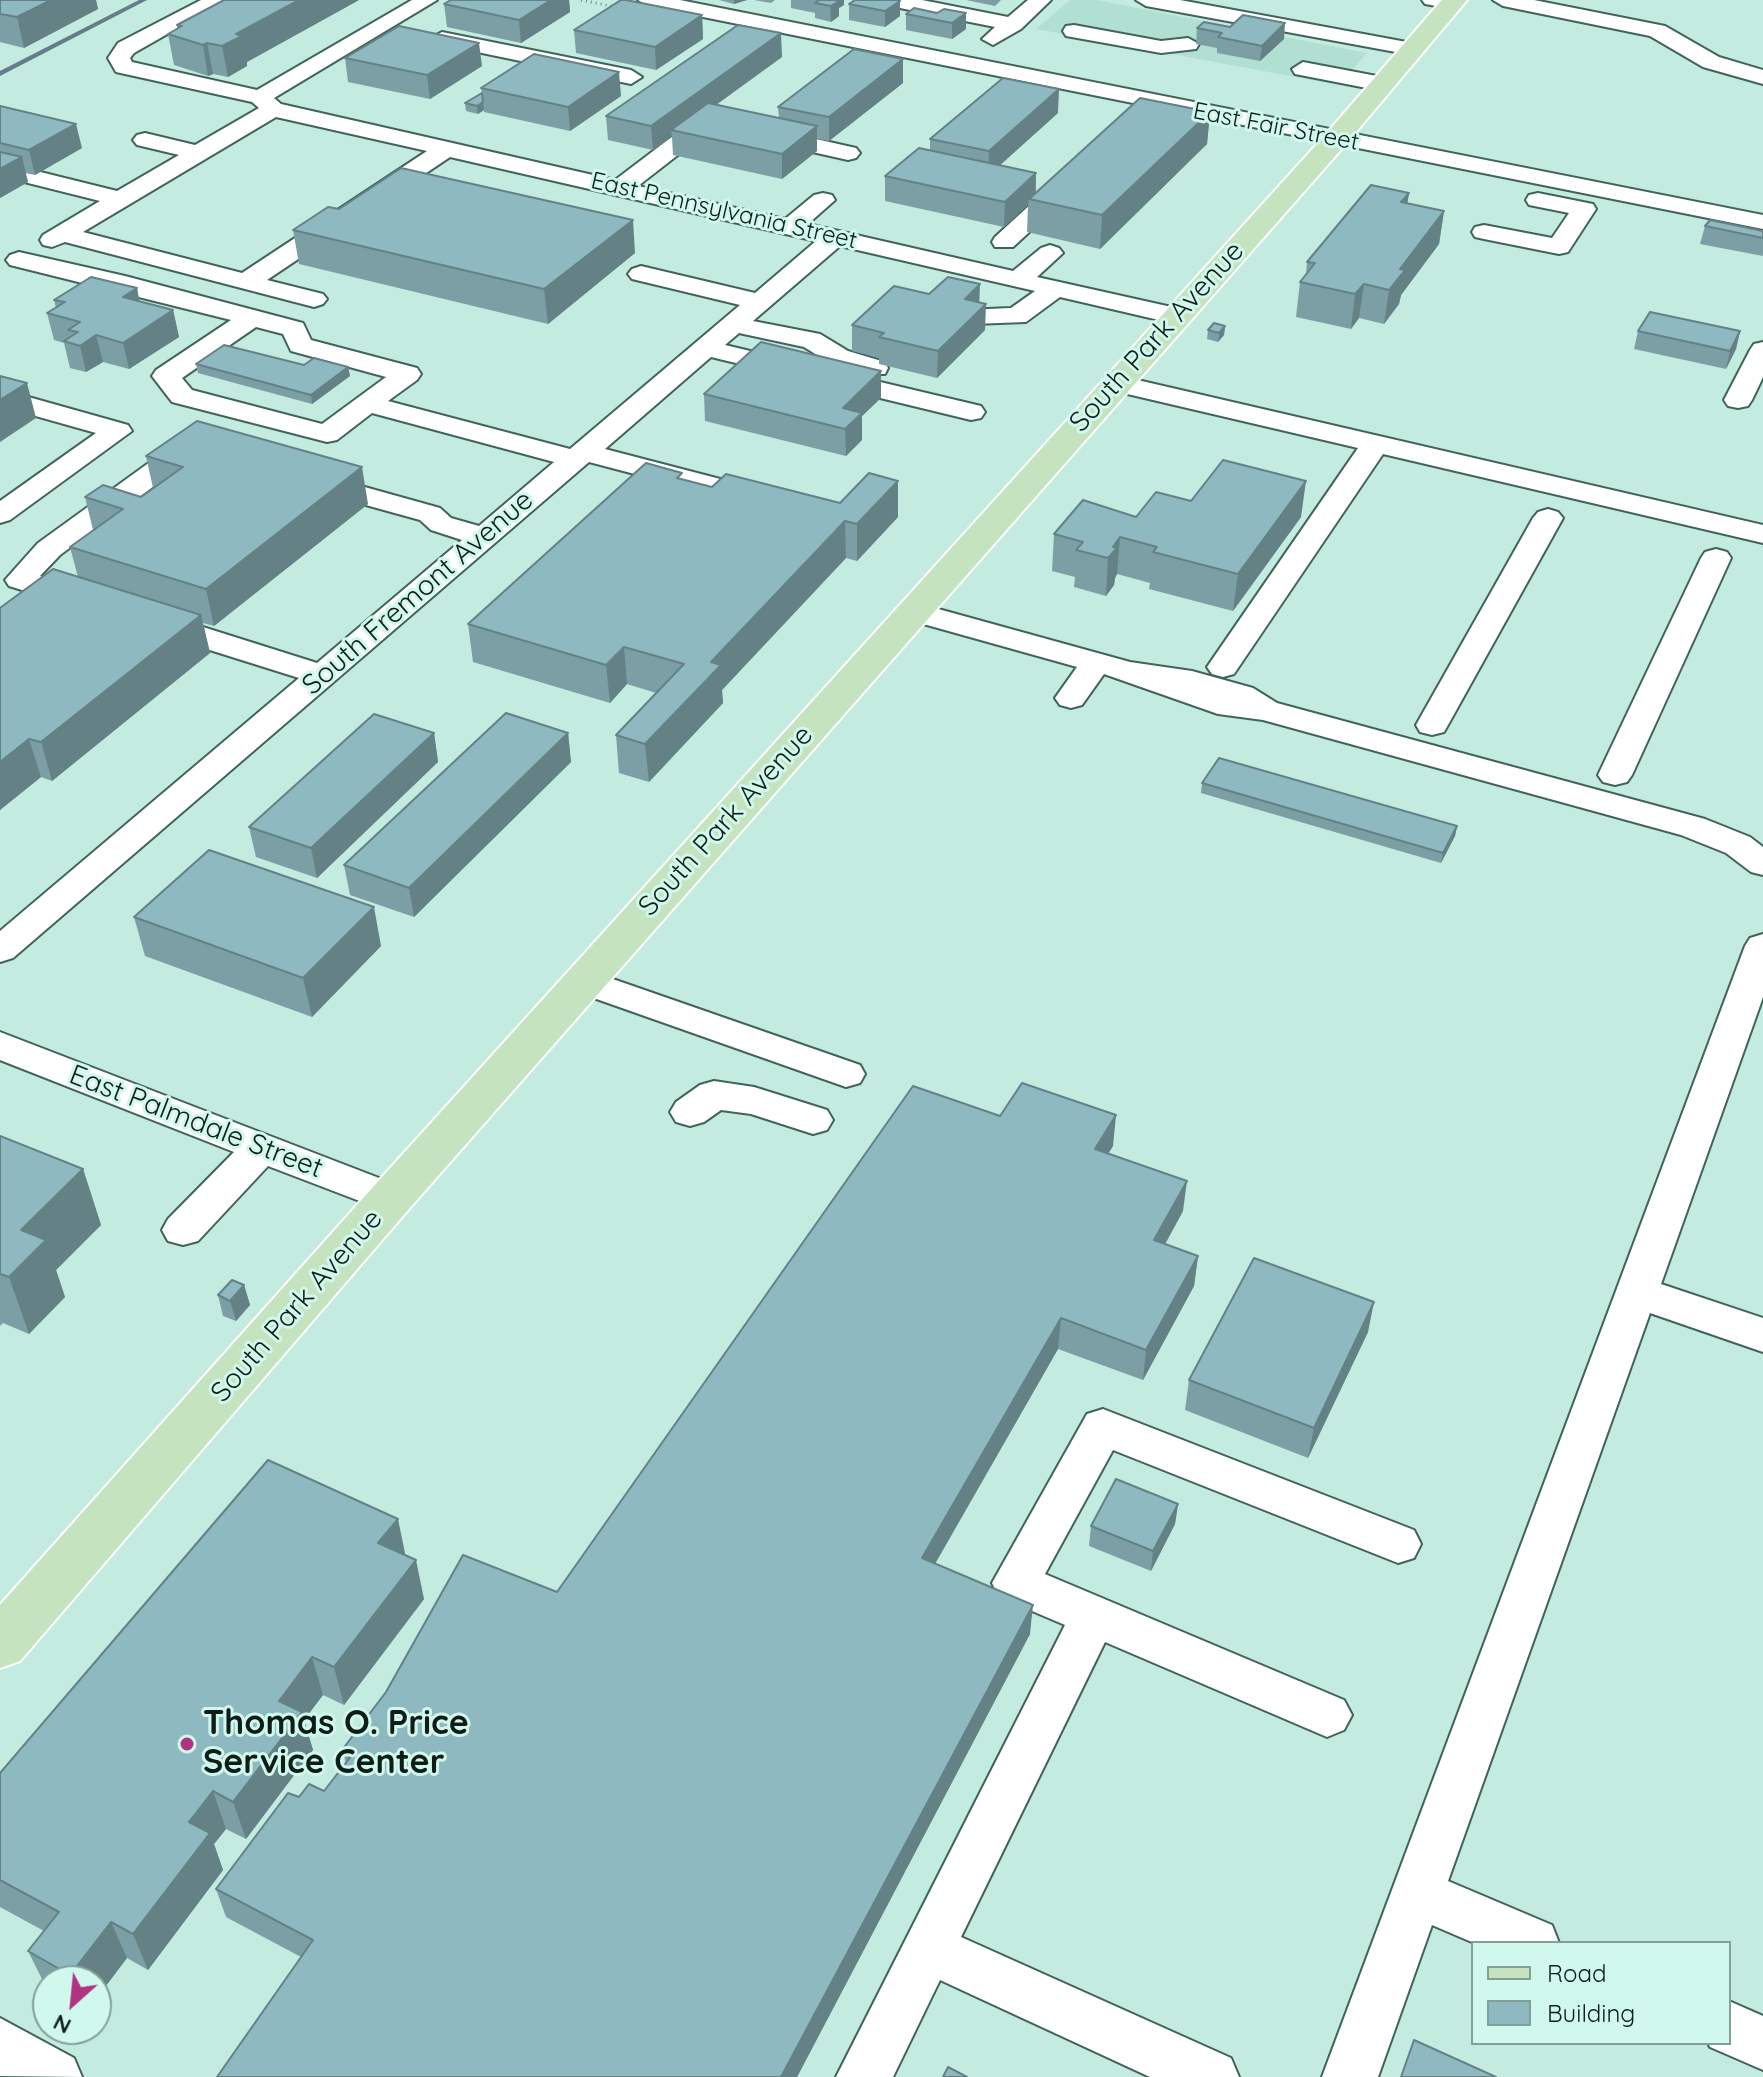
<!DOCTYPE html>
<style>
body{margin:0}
#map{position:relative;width:1763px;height:2077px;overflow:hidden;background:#c4ebdf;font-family:Quicksand,sans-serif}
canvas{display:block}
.legend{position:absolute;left:1471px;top:1941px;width:260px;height:104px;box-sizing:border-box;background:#d1f8ec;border:2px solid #83a098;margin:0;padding:10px 14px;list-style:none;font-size:24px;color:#0f1d19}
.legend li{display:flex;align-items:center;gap:16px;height:40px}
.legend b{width:40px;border:2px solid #83a098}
.north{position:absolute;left:32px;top:1965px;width:80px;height:80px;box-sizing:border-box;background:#d1f8ec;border:2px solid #83a098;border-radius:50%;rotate:207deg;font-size:22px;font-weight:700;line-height:32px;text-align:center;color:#0f1d19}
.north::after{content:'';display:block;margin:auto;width:28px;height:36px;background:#b23381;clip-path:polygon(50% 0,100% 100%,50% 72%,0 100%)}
</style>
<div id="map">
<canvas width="1763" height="2077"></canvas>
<ul class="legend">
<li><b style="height:10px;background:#c4e3be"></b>Road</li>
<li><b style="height:22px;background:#8fb9c0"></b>Building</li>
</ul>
<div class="north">N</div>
</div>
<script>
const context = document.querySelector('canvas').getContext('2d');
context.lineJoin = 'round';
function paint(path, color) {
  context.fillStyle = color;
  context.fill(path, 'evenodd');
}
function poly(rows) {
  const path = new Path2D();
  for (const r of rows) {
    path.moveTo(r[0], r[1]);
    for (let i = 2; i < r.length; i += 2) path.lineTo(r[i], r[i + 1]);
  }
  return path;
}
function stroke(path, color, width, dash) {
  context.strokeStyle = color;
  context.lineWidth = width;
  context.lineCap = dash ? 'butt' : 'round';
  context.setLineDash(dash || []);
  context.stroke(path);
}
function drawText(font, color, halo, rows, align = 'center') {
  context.font = font + ' Quicksand,sans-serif';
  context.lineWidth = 6;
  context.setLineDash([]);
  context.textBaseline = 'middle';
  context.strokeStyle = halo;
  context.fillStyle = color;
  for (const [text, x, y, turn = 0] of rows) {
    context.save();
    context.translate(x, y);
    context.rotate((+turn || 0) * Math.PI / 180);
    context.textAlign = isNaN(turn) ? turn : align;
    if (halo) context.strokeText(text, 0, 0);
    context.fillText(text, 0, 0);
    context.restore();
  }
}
const built = poly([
 [1070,0,1097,0,1367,53,1339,85,1036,29]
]);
const stream = poly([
 [139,0,147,0,0,76,0,71,139,0]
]);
const path = poly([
 [581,0,616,7]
]);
const minor = poly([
 [201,0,227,0,134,53,130,58,132,62,257,90,412,0,437,0,274,98,281,104,615,180,698,117,715,117,723,119,726,124,723,129,710,130,638,186,785,219,814,195,823,193,832,195,835,200,808,224,1013,271,1041,248,1050,245,1059,248,1063,253,1037,277,1185,310,1189,316,1185,322,1176,324,1060,297,1026,322,973,324,964,322,960,316,964,310,1011,308,1035,291,840,246,753,321,820,334,848,351,885,362,888,368,885,374,865,374,830,363,804,347,739,333,725,345,981,406,985,412,981,418,971,420,711,357,605,449,774,493,779,499,774,505,764,508,589,462,13,958,0,962,0,931,299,678,146,630,141,623,146,616,157,614,168,616,317,663,462,540,431,530,420,520,308,489,304,483,308,477,318,474,440,508,451,518,479,526,554,462,372,413,337,440,327,442,172,402,152,376,156,370,231,320,10,265,6,260,10,255,19,252,125,276,303,323,311,340,417,368,421,374,417,380,388,401,570,449,740,305,632,279,628,274,632,269,641,266,755,293,816,241,450,157,267,280,323,294,327,299,323,304,314,307,65,242,52,247,43,245,40,240,43,235,100,201,0,176,0,162,117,191,179,155,137,145,133,140,137,135,145,133,195,145,259,108,252,102,116,72,108,58,118,43,201,0],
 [276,117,427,151,242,273,83,232,276,117],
 [256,327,283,334,291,351,386,377,322,424,192,390,182,378,256,327],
 [638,0,680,0,1763,215,1763,229,648,6,638,0],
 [880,0,922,0,1008,17,1028,0,1051,0,1021,29,993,45,982,39,995,27,890,6,880,0],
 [1136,0,1180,0,1412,43,1423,49,1412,55,1146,6,1136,0],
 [1422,0,1460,0,1462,3,1452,9,1425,4,1422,0],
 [1493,0,1534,0,1665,26,1719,57,1763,70,1763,84,1703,67,1650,36,1503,6,1493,0],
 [1074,25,1161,41,1188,38,1199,44,1196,49,1161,53,1066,36,1063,31,1066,26,1074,25],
 [442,32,631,70,642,77,631,84,434,43,431,38,442,32],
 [1303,62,1382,77,1393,84,1382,91,1295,74,1292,69,1303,62],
 [767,128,856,148,860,153,856,158,848,160,759,140,755,135,759,130,767,128],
 [1053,190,1062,192,1065,197,1062,202,1013,247,995,247,992,242,995,237,1044,192,1053,190],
 [1538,193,1593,204,1596,209,1568,252,1559,254,1484,239,1475,237,1472,232,1475,227,1484,225,1552,238,1569,213,1529,205,1526,200,1529,195,1538,193],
 [1763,342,1763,377,1752,400,1748,406,1738,408,1728,406,1724,400,1750,350,1754,344,1763,342],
 [1116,375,1763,525,1763,543,1383,454,1234,674,1223,677,1212,674,1207,667,1358,448,1106,389,1102,383,1106,377,1116,375],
 [0,389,128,425,132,431,10,520,0,523,0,501,96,433,0,406,0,389],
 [189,439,203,442,207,448,203,454,195,456,60,555,40,576,94,593,98,600,94,607,83,609,9,586,5,580,38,543,179,441,189,439],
 [1548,509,1558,512,1563,518,1448,725,1444,732,1432,735,1420,732,1416,725,1533,518,1538,512,1548,509],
 [1716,549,1727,552,1731,558,1632,775,1627,782,1615,785,1603,782,1598,775,1701,558,1705,552,1716,549],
 [913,602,1130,662,1192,671,1253,688,1277,703,1705,819,1750,837,1763,847,1763,875,1751,872,1726,853,1681,835,1263,720,1218,714,1104,674,1082,705,1071,708,1060,705,1055,698,1077,667,902,618,898,611,902,604,913,602],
 [1763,934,1763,997,1661,1284,1763,1318,1763,1352,1650,1313,1448,1881,1552,1925,1559,1943,1474,1943,1432,1925,1378,2077,1322,2077,1745,946,1750,938,1763,934],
 [584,969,860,1065,865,1074,860,1083,846,1087,571,990,565,981,571,972,584,969],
 [0,1032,405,1188,411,1198,405,1208,391,1213,268,1166,198,1241,183,1245,168,1241,162,1230,168,1219,234,1152,0,1060,0,1032],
 [714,1081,754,1087,827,1110,833,1120,827,1130,813,1134,751,1114,721,1110,704,1122,690,1126,676,1122,670,1112,676,1102,700,1085,714,1081],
 [1103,1409,1414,1530,1421,1544,1414,1558,1398,1563,1113,1450,1045,1574,1344,1700,1352,1715,1344,1730,1327,1737,1105,1642,961,1937,1231,2058,1239,2077,1150,2077,940,1980,893,2077,836,2077,1065,1625,999,1597,992,1583,1087,1414,1103,1409],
 [1729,2001,1763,2016,1763,2070,1710,2047,1708,2043,1729,2043,1729,2001],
 [0,2018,74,2058,82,2077,0,2076,0,2018]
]);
const major = poly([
 [1442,0,1467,0,1345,145,408,1210,20,1661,0,1668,0,1605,374,1186,1327,133,1442,0]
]);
const wall = poly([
 [0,0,96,0,98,9,24,48,0,42],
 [224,0,359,0,247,62,247,66,228,77,213,74,208,76,174,65,168,34,177,29,177,25],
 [451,0,569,0,570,12,521,43,447,27,444,4],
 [719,0,747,0,734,4],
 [754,0,775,0,771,3],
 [791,0,844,0,844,5,839,8,839,16,831,22,815,18,815,13,791,8],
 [966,0,1001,0,995,6],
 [900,1,900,16,885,27,849,20,849,4],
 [914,8,966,29,952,39,906,30,906,14],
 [702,15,703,39,656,70,576,53,574,30],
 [1197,28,1284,39,1260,61,1217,53,1217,48,1196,44],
 [782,57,715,105,779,118,778,107,903,83,829,141,817,139,817,151,782,179,673,155,672,137,653,150,608,140,606,116],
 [345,58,482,66,430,99,348,82],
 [481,88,621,96,570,131,484,112,484,110,478,114,466,111,465,103,482,93],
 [0,106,82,148,35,175,25,173,28,182,0,198],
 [1210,112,1207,144,1100,249,1027,232,1028,205,1004,227,885,201,885,176,930,150,930,139,1058,113,1000,165,1036,173,1036,193],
 [1409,193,1407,203,1444,211,1439,244,1401,295,1399,304,1384,324,1359,318,1351,329,1296,317,1300,282,1306,275,1307,262],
 [339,209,635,253,548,324,299,264,293,230],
 [1705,226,1763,231,1763,256,1700,244],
 [137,288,139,301,173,310,179,337,129,369,103,362,86,372,70,368,64,343,54,340,47,313,56,308,54,300],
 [929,294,980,302,985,330,937,378,879,364,879,358,852,351,852,325],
 [1225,326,1224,335,1218,342,1207,339,1208,330],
 [1638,331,1740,331,1736,349,1726,369,1634,349],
 [196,364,348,367,350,376,312,404,198,373],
 [704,394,881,398,862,416,862,440,846,456,705,421],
 [146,456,368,504,214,626,203,623,210,653,52,781,41,777,0,810,0,608,78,577,70,547,93,530,85,497,141,497,153,488],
 [683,480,712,487,840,503,898,517,857,561,846,558,722,690,723,703,649,782,619,773,616,735,656,693,627,684,610,703,473,662,468,624],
 [1191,501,1301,517,1233,611,1149,589,1150,583,1117,574,1115,578,1114,585,1106,596,1074,587,1075,577,1052,571,1054,534,1136,517],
 [434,733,438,762,317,878,256,857,249,827],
 [568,733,571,762,414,917,350,895,344,865],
 [1202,783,1457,826,1455,836,1441,863,1201,793],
 [134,917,381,946,312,1017,145,956],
 [1000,1116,1113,1146,1108,1153,1183,1211,1165,1244,1198,1256,1194,1286,1143,1380,1058,1349,935,1564,1030,1634,797,2077,217,2077,301,1957,226,1917,216,1889,299,1797,324,1791,346,1763,342,1750,557,1592],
 [0,1136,83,1169,101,1225,56,1270,65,1297,29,1334,3,1323,0,1326],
 [244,1285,250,1305,236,1321,223,1316,218,1295],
 [1368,1332,1308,1458,1185,1410,1189,1380],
 [1178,1504,1175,1524,1151,1571,1089,1546,1091,1526],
 [406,1555,424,1599,344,1705,323,1695,304,1720,313,1750,246,1839,226,1829,214,1844,223,1870,148,1970,127,1958,96,1999,96,1981,48,1981,48,1988,46,1987,28,1951,44,1931,0,1907,0,1773]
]);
const shadedWall = poly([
 [51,0,96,0,98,9,24,48,17,17],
 [299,0,359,0,247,62,247,66,228,77,222,46,236,34],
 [551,0,569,0,570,12,521,43,519,20],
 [734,0,747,0,734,4],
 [830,0,844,0,844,5,839,8,839,16,831,22],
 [900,1,900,16,885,27,885,11],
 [966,13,966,29,952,39,952,23],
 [702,15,703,39,656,70,655,47],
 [1285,23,1284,39,1260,61,1262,46],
 [781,33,782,57,679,132,671,130,672,137,653,150,651,126],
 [207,43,213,74,208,76,203,45],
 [479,43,482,66,430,99,427,75],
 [903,59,903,83,829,141,829,117],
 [619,72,621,96,570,131,568,107],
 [1059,89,1058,113,988,176,989,151],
 [483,102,484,110,478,114,477,106],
 [1210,112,1207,144,1100,249,1102,215],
 [76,124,82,148,35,175,29,150],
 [817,126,817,151,782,179,782,154],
 [22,157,28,182,0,198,0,169],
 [1036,173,1035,198,1029,199,1028,205,1004,227,1005,202],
 [1409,193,1404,226,1401,202],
 [1444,211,1439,244,1401,295,1399,304,1384,324,1389,290,1400,269],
 [633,220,635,253,548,324,544,289],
 [980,284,979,310,965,299],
 [1364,284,1359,318,1351,329,1355,294],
 [137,288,142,315,123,297],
 [986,304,985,330,937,378,938,351],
 [173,310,179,337,129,369,123,343],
 [1225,326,1224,335,1218,342,1219,333],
 [1740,331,1736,349,1726,369,1730,351],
 [96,335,103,362,86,372,80,346],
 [348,367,350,376,312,404,311,395],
 [881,371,881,398,862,416,862,440,846,456,845,429,843,408],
 [27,383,36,418,0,442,0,400],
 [362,467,368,504,214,626,206,589],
 [898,481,898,517,857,561,857,524],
 [1306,481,1301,517,1233,611,1238,574],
 [845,521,846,558,722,690,723,703,649,782,645,744,711,662],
 [1120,537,1117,574,1115,578,1114,585,1106,596,1108,558,1113,547],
 [201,615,210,653,52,781,41,742],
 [624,647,627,684,610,703,606,665],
 [434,733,438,762,317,878,311,848],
 [568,733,571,762,414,917,409,888],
 [29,739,41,777,0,810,0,762],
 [1457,826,1455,836,1441,863,1443,853],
 [374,907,381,946,312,1017,303,978],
 [1116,1115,1113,1146,1093,1179,1095,1149],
 [83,1169,101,1225,56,1270,65,1297,29,1334,9,1277,21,1230],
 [1187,1181,1183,1211,1151,1270,1154,1240],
 [1198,1256,1194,1286,1143,1380,1146,1350],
 [244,1285,250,1305,236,1321,230,1301],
 [1374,1302,1368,1332,1308,1458,1314,1428],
 [1061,1318,1058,1349,921,1588,922,1558],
 [1178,1504,1175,1524,1151,1571,1153,1551],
 [398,1519,406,1558,378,1543],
 [416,1560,424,1599,344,1705,334,1667],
 [1033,1605,1030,1634,797,2077,781,2077],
 [312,1657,323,1695,304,1720,313,1750,246,1839,233,1802,279,1701],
 [213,1791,226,1829,214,1844,223,1870,148,1970,133,1934,189,1822],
 [111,1922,127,1958,96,1999,96,1981,73,1981,70,1975]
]);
const building = poly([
 [0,0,51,0,17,17,0,14,0,0],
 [224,0,299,0,236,34,242,36,222,46,207,43,203,45,168,34,182,26,177,25,224,0],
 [451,0,551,0,519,20,444,4,451,0],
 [621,0,626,0,702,15,655,47,574,30,621,0],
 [819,0,836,0,839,1,831,6,815,3,819,0],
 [855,0,897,0,900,1,885,11,849,4,855,0],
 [914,8,937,13,944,9,966,13,952,23,906,14,914,8],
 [1243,15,1285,23,1262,46,1218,37,1222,33,1197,28,1204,22,1230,27,1243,15],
 [738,25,781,33,651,126,606,116,738,25],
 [399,26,479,43,427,75,345,58,399,26],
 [854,49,903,59,829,117,778,107,854,49],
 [534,54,619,72,568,107,481,88,534,54],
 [1003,78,1059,89,989,151,930,139,1003,78],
 [482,93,483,102,477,106,465,103,482,93],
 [1140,98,1210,112,1102,215,1029,199,1140,98],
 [708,103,817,126,782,154,671,130,708,103],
 [0,106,76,124,29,150,0,143,0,106],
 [919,148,1036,173,1005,202,885,176,919,148],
 [0,152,22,157,0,169,0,152],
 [401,168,633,220,544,289,293,230,328,207,339,209,401,168],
 [1371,185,1409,193,1401,202,1444,211,1400,269,1405,270,1389,290,1364,284,1355,294,1300,282,1315,263,1307,262,1371,185],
 [1710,220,1763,231,1763,238,1705,226,1710,220],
 [91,277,137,288,123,297,173,310,123,343,96,335,80,346,64,341,78,332,68,330,80,322,47,313,65,302,54,300,91,277],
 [948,277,980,284,965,299,986,304,938,351,879,337,884,333,852,325,894,286,929,294,948,277],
 [1650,312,1740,331,1730,351,1638,331,1650,312],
 [1214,323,1225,326,1219,333,1208,330,1214,323],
 [761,342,881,371,843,408,862,413,845,429,704,394,761,342],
 [224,345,304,365,314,358,348,367,311,395,196,364,224,345],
 [0,376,27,383,0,400,0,376],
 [197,421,362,467,206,589,70,547,123,509,85,497,103,485,141,497,183,467,146,456,197,421],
 [1223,460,1306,481,1238,574,1153,552,1157,547,1120,537,1113,547,1117,548,1108,558,1076,550,1083,542,1054,534,1083,500,1136,517,1156,492,1191,501,1223,460],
 [646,463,682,473,677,478,712,487,726,474,840,503,869,473,898,481,857,524,845,521,711,662,721,665,645,744,616,735,684,664,624,647,606,665,468,624,646,463],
 [53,569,201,615,41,742,29,739,0,762,0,608,53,569],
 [506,713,568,733,409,888,344,865,506,713],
 [374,714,434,733,311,848,249,827,374,714],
 [1219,758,1457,826,1443,853,1202,783,1219,758],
 [209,850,374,907,303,978,134,917,209,850],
 [1022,1083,1116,1115,1095,1149,1187,1181,1154,1240,1198,1256,1146,1350,1061,1318,922,1558,1033,1605,781,2077,217,2077,313,1940,216,1889,288,1793,299,1797,309,1784,324,1791,352,1755,342,1750,386,1692,463,1555,557,1592,913,1086,1000,1116,1022,1083],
 [0,1136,83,1169,21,1230,46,1240,9,1277,0,1274,0,1136],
 [1254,1258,1374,1302,1314,1428,1189,1380,1254,1258],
 [232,1280,244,1285,230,1301,218,1295,232,1280],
 [268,1460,398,1519,378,1543,416,1560,334,1667,312,1657,279,1701,302,1712,233,1802,213,1791,189,1822,210,1833,133,1934,111,1922,70,1975,28,1951,59,1912,0,1880,0,1773,268,1460],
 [1116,1479,1178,1504,1153,1551,1091,1526,1116,1479],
 [1414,2040,1496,2077,1401,2077,1414,2040],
 [948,2067,967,2077,943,2077,948,2067]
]);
const markers = [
 [187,1744,8,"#b23381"]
];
const farStreetnames = [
 ["East Fair Street",1276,127,11],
 ["East Pennsylvania Street",724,211,13]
];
const streetNames = [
 ["South Park Avenue",1157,337,-48],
 ["South Fremont Avenue",418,593,-41],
 ["South Park Avenue",726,821,-48],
 ["East Palmdale Street",196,1122,21],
 ["South Park Avenue",297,1306,-49]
];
const nearPoinames = [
 ["Thomas O. Price",203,1724],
 ["Service Center",203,1763]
];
paint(built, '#b1e0d2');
paint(stream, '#657c8b');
stroke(minor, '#41645a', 4);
stroke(major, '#fff', 4);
stroke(path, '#718d84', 3, [1, 4]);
paint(minor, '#fff');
paint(major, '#c4e3be');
paint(wall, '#7b9fa5');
paint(shadedWall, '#648286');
paint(building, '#8fb9c0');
stroke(building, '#648286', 2);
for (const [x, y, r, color] of markers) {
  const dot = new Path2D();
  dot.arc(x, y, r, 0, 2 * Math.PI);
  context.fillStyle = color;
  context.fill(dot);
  stroke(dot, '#d1f8ec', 3);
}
drawText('24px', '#0f1d19', '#d1f8ec', farStreetnames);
drawText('28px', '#0f1d19', '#d1f8ec', streetNames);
drawText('bold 34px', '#0f1d19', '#d1f8ec', nearPoinames, 'left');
</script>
